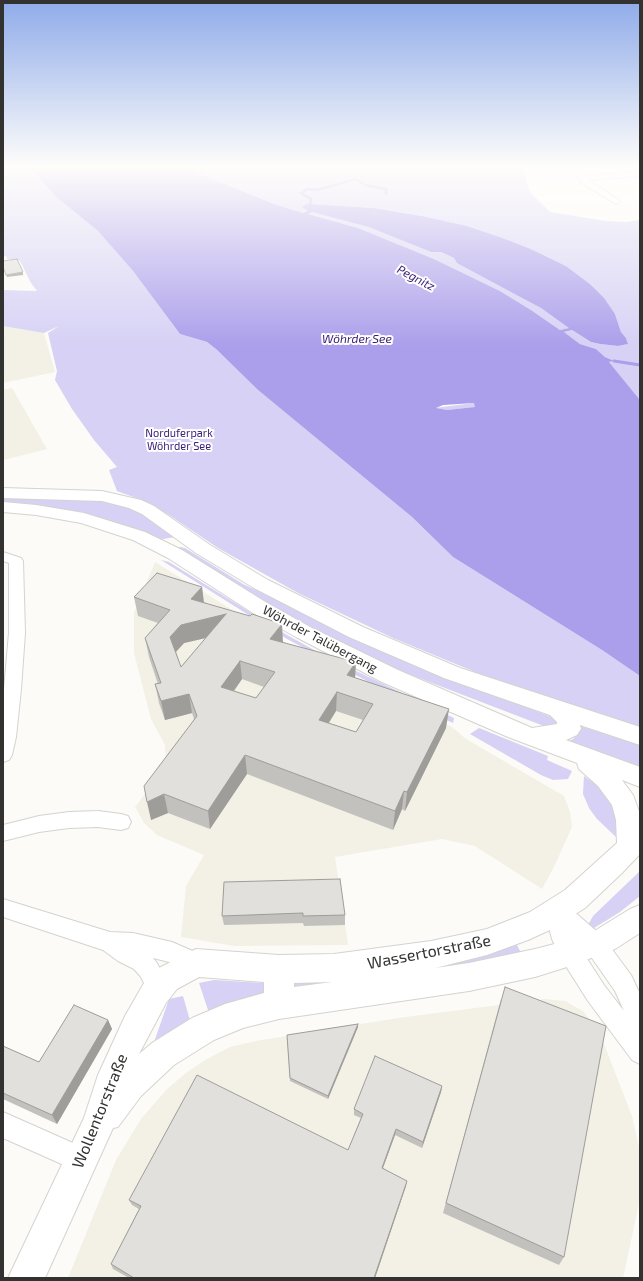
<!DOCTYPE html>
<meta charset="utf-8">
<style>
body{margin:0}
#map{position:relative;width:643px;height:1281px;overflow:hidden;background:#fcfbf7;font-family:"Exo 2",sans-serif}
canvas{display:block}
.frame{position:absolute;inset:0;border:4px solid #323230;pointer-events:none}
</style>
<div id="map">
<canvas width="643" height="1281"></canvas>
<div class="frame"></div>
</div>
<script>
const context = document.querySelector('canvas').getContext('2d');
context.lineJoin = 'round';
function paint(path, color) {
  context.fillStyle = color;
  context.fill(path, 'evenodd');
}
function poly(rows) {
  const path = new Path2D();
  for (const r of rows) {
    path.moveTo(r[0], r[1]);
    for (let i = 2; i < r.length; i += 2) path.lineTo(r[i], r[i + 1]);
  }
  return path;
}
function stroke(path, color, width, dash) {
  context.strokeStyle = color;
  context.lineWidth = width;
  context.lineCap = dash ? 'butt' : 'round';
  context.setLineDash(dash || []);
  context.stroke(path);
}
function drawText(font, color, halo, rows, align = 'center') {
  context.font = font + ' "Exo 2",sans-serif';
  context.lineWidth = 4;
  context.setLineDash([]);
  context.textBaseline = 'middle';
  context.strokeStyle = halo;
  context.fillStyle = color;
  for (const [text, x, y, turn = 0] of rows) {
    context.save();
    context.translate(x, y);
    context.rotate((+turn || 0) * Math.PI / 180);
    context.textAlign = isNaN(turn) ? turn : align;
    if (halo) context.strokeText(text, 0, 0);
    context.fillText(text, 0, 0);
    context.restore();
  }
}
const built = poly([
 [3,326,44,333,55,372,3,383],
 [12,388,47,449,3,460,3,390],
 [155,562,313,660,452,727,466,739,564,796,570,812,572,827,554,867,542,889,475,846,442,839,335,857,348,945,234,946,181,937,186,886,204,855,157,835,144,823,135,807,166,766,165,745,151,719,134,653,134,613],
 [545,999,565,1001,583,1011,599,1031,632,1116,639,1147,640,1199,623,1278,68,1278,116,1160,141,1119,167,1089,187,1072,207,1059,230,1047,256,1041,398,1018]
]);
const green = poly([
 [3,168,31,168,55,196,98,231,133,271,180,334,207,342,216,349,258,390,412,517,453,557,602,650,640,676,640,728,561,703,475,672,393,638,298,593,218,548,169,515,144,501,117,491,109,470,117,467,94,440,72,409,55,380,57,371,48,333,59,326,44,333,3,326,3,290,37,291,31,283,20,261,7,259,6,256,3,256],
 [186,168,522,168,530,192,550,212,606,221,626,222,640,220,640,400,609,362,613,361,605,357,596,349,580,344,564,332,572,330,591,342,600,344,618,346,628,344,626,338,621,332,615,314,590,284,566,266,531,249,500,237,467,226,422,216,399,212,370,227,431,252,441,252,454,258,541,308,570,328,560,330,531,310,500,291,434,259,358,228,308,214,312,212,356,223,373,208,306,204,302,207,309,211,303,213,274,204],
 [474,403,476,407,447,410,435,408],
 [3,496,104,501,135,509,175,537,157,540,3,505],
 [180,547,185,548,243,584,355,637,482,690,562,721,549,728,372,660,274,611,178,548],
 [161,560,169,562,287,635,325,656,454,718,453,723,407,702,287,639],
 [580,726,640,745,640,767,567,742,573,739,578,734],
 [479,728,548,756,547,760,572,771,568,779,553,780,541,775,470,734],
 [584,776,603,789,616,808,618,829,616,837,597,819,589,808,583,794],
 [640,871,640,896,620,912,594,928,587,927,593,916],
 [516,943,523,957,293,991,294,985,296,983,369,979,442,967,476,958],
 [214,980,263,983,266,985,266,996,210,1016,199,983],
 [183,996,191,1024,151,1051,169,999]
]);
const water = poly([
 [31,168,186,168,274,204,303,213,308,211,302,207,306,204,310,204,373,208,422,216,467,226,500,237,531,249,566,266,590,284,604,298,615,314,621,332,626,338,628,344,618,346,600,344,591,342,572,330,564,332,580,344,596,349,605,357,614,361,609,362,640,400,640,676,602,650,453,557,412,517,258,390,216,349,207,342,180,334,133,271,98,231,55,196],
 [312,212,369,227,431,252,441,252,454,258,457,263,541,308,569,328,560,330,531,310,500,291,434,259,358,228,308,214],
 [474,403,475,407,447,410,436,408,443,405]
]);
const streamFar1 = poly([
 [310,204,311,199,301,193,307,189,317,190,356,179,365,185,386,189,386,194]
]);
const stream = poly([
 [614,361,640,365]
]);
const minor = poly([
 [564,168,571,168,584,176,640,172,640,176,588,180,619,200,620,202,616,204,580,182,579,179,564,168],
 [3,552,21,558,23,561,25,633,21,689,16,737,12,755,9,760,3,762,3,700,9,633,9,563,3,561,3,552],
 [98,811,121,814,128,816,131,822,128,828,121,830,98,827,69,828,39,832,3,841,3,825,39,816,69,812,98,811],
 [3,899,110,932,133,933,172,942,204,956,207,963,204,970,196,973,169,962,153,958,157,963,169,987,166,995,158,998,150,995,141,977,134,969,118,961,103,950,3,917,3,899],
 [556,902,563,905,578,915,603,937,631,975,640,994,640,1064,632,1060,588,1001,562,960,552,939,545,912,549,905,556,902],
 [575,940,587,951,615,991,624,1011,604,985,575,940],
 [3,1112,91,1151,95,1160,91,1169,82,1173,3,1138,3,1112]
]);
const major = poly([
 [3,488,102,491,141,500,154,506,210,545,268,580,363,627,460,668,640,727,640,745,580,725,581,729,577,735,566,740,640,767,640,787,622,780,633,795,640,814,640,854,622,873,585,908,550,930,528,940,487,955,435,968,469,963,535,949,570,940,596,930,630,909,640,905,640,933,615,949,570,966,535,977,469,991,279,1019,243,1028,214,1040,174,1065,141,1096,118,1127,113,1128,45,1278,8,1278,84,1118,98,1075,125,1016,144,983,157,969,196,949,279,955,334,954,431,941,487,929,530,912,565,890,617,843,616,820,612,805,598,786,579,769,577,763,508,737,382,682,296,637,253,613,168,558,133,540,81,523,36,515,3,512,3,502,36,505,84,513,145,532,182,550,267,603,310,627,398,670,532,728,557,724,557,722,550,715,444,678,349,637,254,588,196,553,142,514,129,508,102,501,3,498,3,488],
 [199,977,264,982,264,993,225,1004,192,1018,152,1043,139,1054,166,1003,177,989,199,977],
 [332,982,294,987,294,983,332,982]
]);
const wall = poly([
 [202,587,204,602,355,678,446,728,405,811,402,809,393,830,247,774,210,829,168,813,151,820,194,719,192,713,165,720,159,703,155,684,158,684,149,657,145,638,158,623,138,616,134,597],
 [206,638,181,667,176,652,184,643],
 [242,679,264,687,256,698,234,691],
 [336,711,363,720,356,732,329,723],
 [224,882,345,915,345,925,304,926,303,923,224,925,222,916],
 [501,999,564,1257,559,1265,443,1213],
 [108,1020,112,1029,57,1124,3,1099,3,1046,39,1062],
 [358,1024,358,1027,328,1099,290,1081,287,1038],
 [442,1086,441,1092,422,1148,395,1135,383,1168,406,1186,375,1278,129,1278,113,1269,111,1264,139,1209,132,1205,129,1200,348,1150,361,1118,354,1115,354,1109]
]);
const shadedWall = poly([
 [23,272,23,275,7,277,6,275],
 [202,587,204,605,191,599],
 [226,614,227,633,184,643,173,655,170,637,181,625],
 [282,624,283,643,270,639],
 [240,661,242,679,223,706,221,687],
 [356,662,355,680,347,675],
 [337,692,336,711,319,738,319,720],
 [189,694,192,713,165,720,161,701],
 [449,709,446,728,405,811,407,792],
 [245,755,247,774,210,829,208,811],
 [404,791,402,809,393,830,395,811],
 [164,794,168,813,151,820,147,802],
 [108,1020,112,1029,57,1124,52,1115],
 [358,1024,358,1027,328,1099,328,1096],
 [442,1086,441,1092,422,1148,423,1142],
 [396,1129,395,1135,381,1173,382,1168],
 [407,1181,406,1186,375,1278,374,1278]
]);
const building = poly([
 [17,259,23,272,6,275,3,267,3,261,17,259],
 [157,573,202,587,191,599,250,616,252,614,282,624,270,639,356,662,347,675,449,709,407,792,404,791,395,811,245,755,208,811,164,794,147,802,144,786,197,716,189,694,161,701,155,684,161,683,145,638,170,610,134,597,157,573],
 [226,614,181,667,170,637,181,625,226,614],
 [240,661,275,672,256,698,221,687,240,661],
 [337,692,373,704,356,732,319,720,337,692],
 [340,879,345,915,303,916,303,913,222,916,224,882,340,879],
 [505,987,606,1026,564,1257,446,1203,505,987],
 [74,1005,108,1020,52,1115,3,1093,3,1046,39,1062,74,1005],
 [358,1024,328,1096,290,1078,287,1035,358,1024],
 [375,1056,442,1086,423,1142,396,1129,382,1168,407,1181,374,1278,134,1278,111,1264,141,1206,129,1200,197,1075,348,1150,363,1114,354,1109,375,1056]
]);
const farParknames = [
 ["Norduferpark",179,433],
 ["Wöhrder See",179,446]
];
const farWaternames = [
 ["Pegnitz",416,278,28],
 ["Wöhrder See",357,339]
];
const streetNames = [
 ["Wöhrder Talübergang",320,639,28]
];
const nearStreetnames = [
 ["Wassertorstraße",429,952,-11],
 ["Wollentorstraße",100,1111,-68]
];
paint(built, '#f3f0e5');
paint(green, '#d6d1f5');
paint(water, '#ab9eeb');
stroke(streamFar1, '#ab9eeb', 2.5);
stroke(stream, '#ab9eeb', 3);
stroke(minor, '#d4d3cf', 2);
stroke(major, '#d4d3cf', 2);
paint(minor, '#fff');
paint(major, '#fff');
paint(wall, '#c2c1bd');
paint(shadedWall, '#9e9d9a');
paint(building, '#e1e0dc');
stroke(building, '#9e9d9a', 1);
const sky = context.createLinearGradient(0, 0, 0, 347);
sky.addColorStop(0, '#8fabe9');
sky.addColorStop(0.48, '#fefdfb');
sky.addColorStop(1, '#fefdfb00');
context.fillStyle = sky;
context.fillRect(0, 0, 643, 347);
drawText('11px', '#3e227a', '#fff', farParknames);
drawText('italic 12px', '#371a72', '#fff', farWaternames);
drawText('13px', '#323230', '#fff', streetNames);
drawText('16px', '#323230', '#fff', nearStreetnames);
</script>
